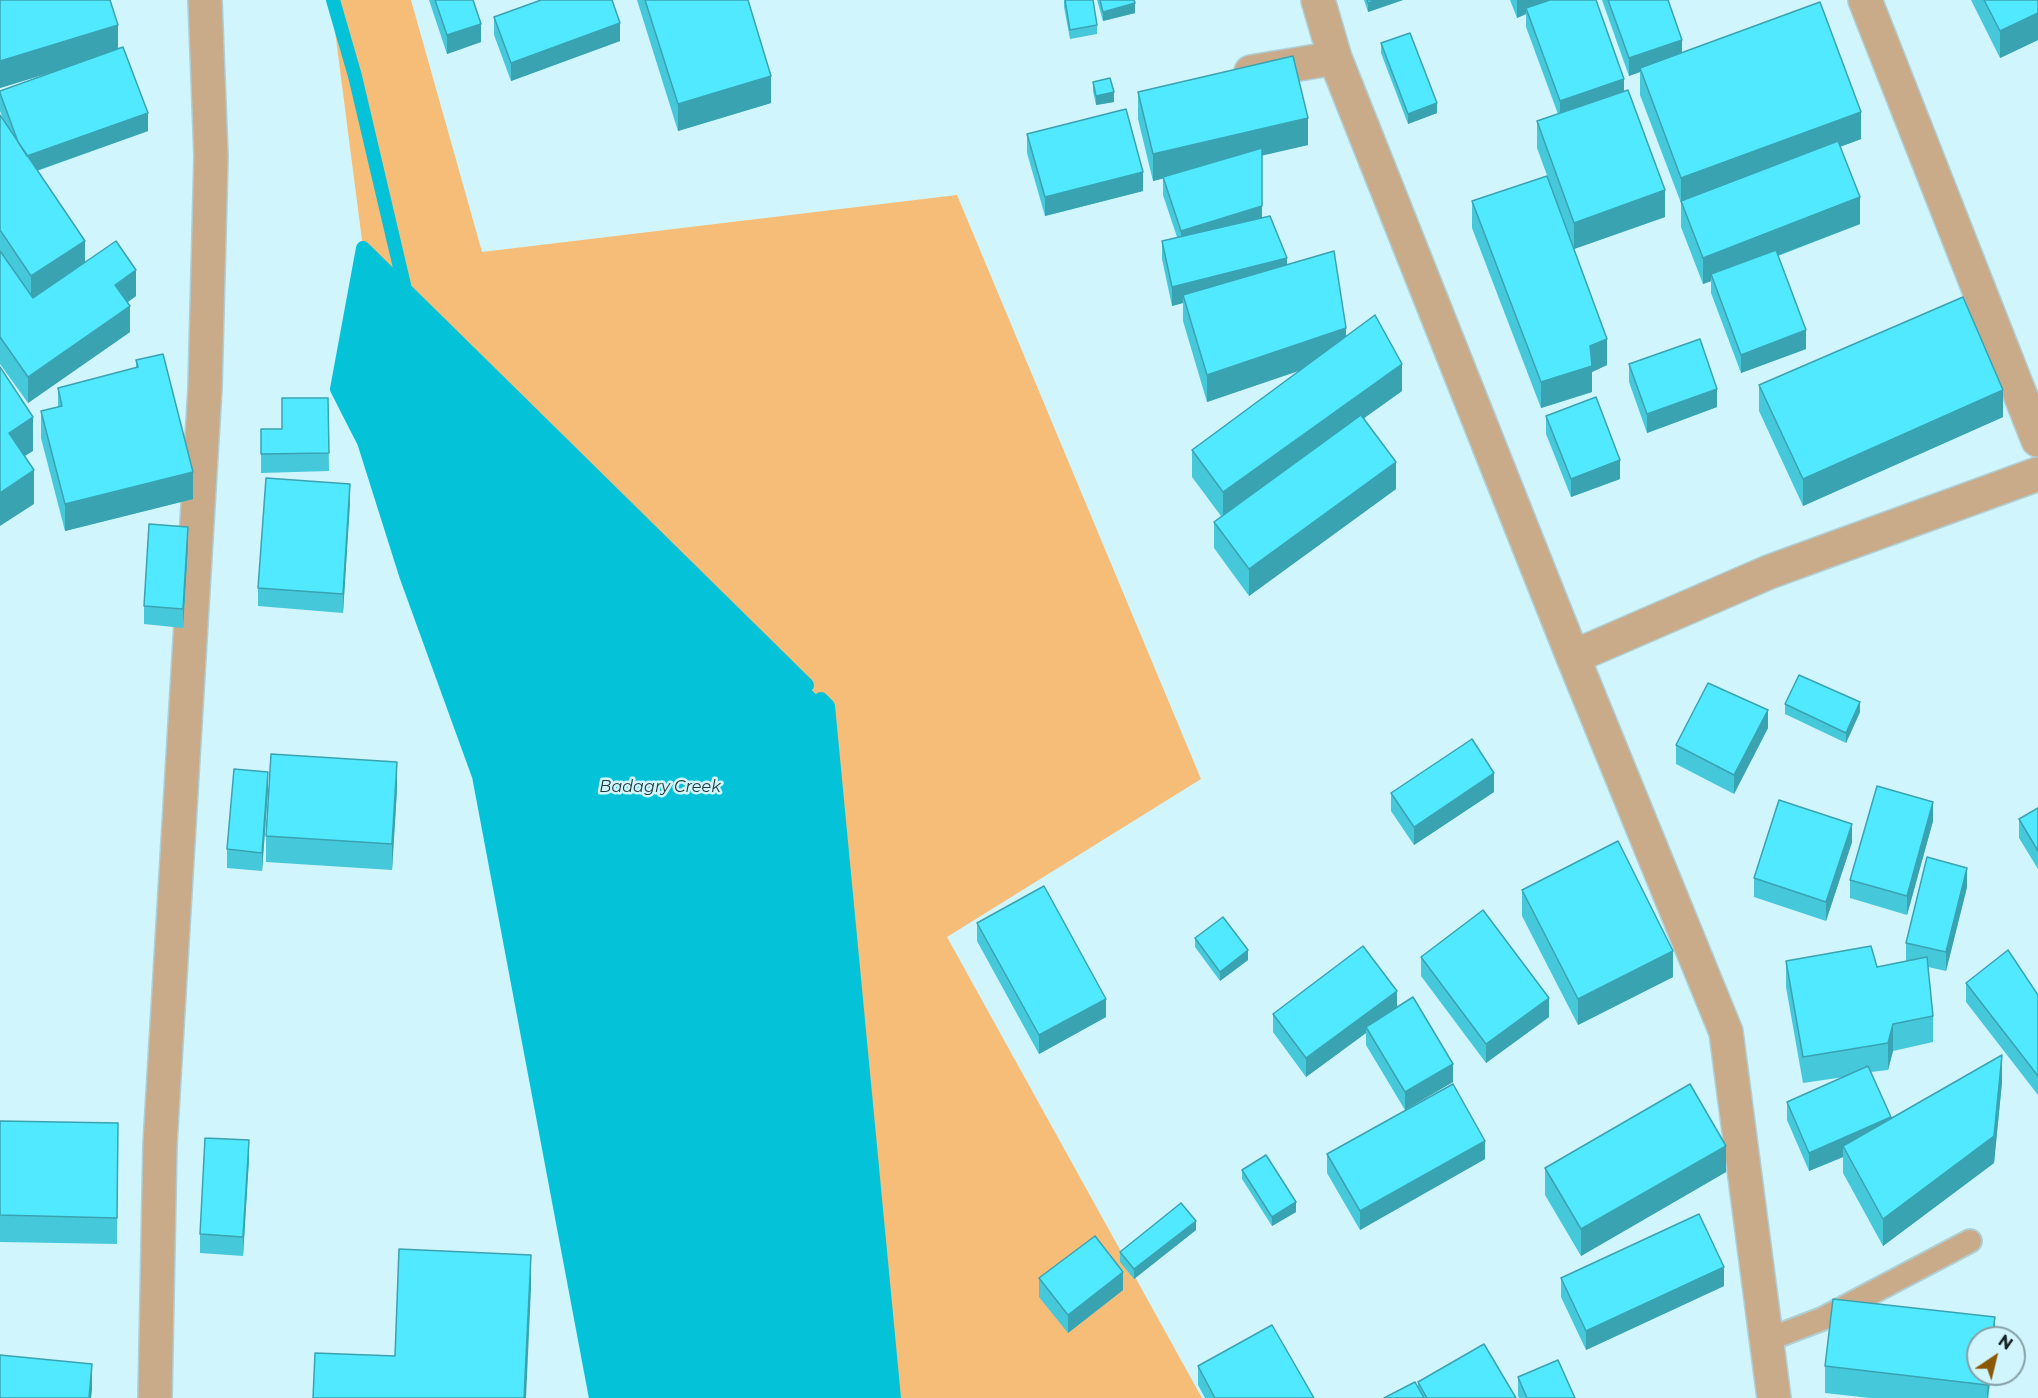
<!DOCTYPE html>
<style>
body{margin:0}
#map{position:relative;width:2038px;height:1398px;overflow:hidden;background:#d1f5fc;font-family:Montserrat,sans-serif}
canvas{display:block}
.north{position:absolute;left:1966px;top:1326px;width:60px;height:60px;box-sizing:border-box;background:#d1f5fc;border:2px solid #86a1a6;border-radius:50%;rotate:35deg;font-size:16px;font-weight:700;line-height:24px;text-align:center;color:#162426}
.north::after{content:'';display:block;margin:auto;width:21px;height:27px;background:#8b5804;clip-path:polygon(50% 0,100% 100%,50% 72%,0 100%)}
</style>
<div id="map">
<canvas width="2038" height="1398"></canvas>
<div class="north">N</div>
</div>
<script>
const context = document.querySelector('canvas').getContext('2d');
context.lineJoin = 'round';
function paint(path, color) {
  context.fillStyle = color;
  context.fill(path, 'evenodd');
}
function poly(rows) {
  const path = new Path2D();
  for (const r of rows) {
    path.moveTo(r[0], r[1]);
    for (let i = 2; i < r.length; i += 2) path.lineTo(r[i], r[i + 1]);
  }
  return path;
}
function stroke(path, color, width, dash) {
  context.strokeStyle = color;
  context.lineWidth = width;
  context.lineCap = dash ? 'butt' : 'round';
  context.setLineDash(dash || []);
  context.stroke(path);
}
function drawText(font, color, halo, rows, align = 'center') {
  context.font = font + ' Montserrat,sans-serif';
  context.lineWidth = 5;
  context.setLineDash([]);
  context.textBaseline = 'middle';
  context.strokeStyle = halo;
  context.fillStyle = color;
  for (const [text, x, y, turn = 0] of rows) {
    context.save();
    context.translate(x, y);
    context.rotate((+turn || 0) * Math.PI / 180);
    context.textAlign = isNaN(turn) ? turn : align;
    if (halo) context.strokeText(text, 0, 0);
    context.fillText(text, 0, 0);
    context.restore();
  }
}
const green = poly([
 [331,0,411,0,482,252,957,195,1201,779,947,937,1202,1398,894,1398,828,706,363,248]
]);
const water = poly([
 [363,248,828,706,894,1398,596,1398,479,776,406,575,364,442,337,389]
]);
const stream = poly([
 [333,0,355,76,405,289],
 [821,699,828,706,894,1398],
 [596,1398,479,776,406,575,364,442,337,389,363,248,807,685]
]);
const service = poly([
 [1767,1340,1822,1319,1970,1241]
]);
const minor = poly([
 [1318,0,1335,58,1573,657,1726,1032,1774,1398],
 [1865,0,2038,440],
 [1251,72,1335,58],
 [1573,657,1769,572,2038,474],
 [155,1398,160,1144,205,388,211,156,205,0]
]);
const wall = poly([
 [0,0,118,48,148,131,37,171,85,262,136,296,128,302,130,332,28,403,0,364,0,115,3,119,0,111,0,91,55,71,0,88],
 [429,0,473,0,481,42,447,54],
 [637,0,748,0,771,103,678,131],
 [1064,0,1097,25,1097,34,1070,39,1064,7],
 [1097,0,1134,0,1135,13,1103,21],
 [1364,0,1403,0,1368,12],
 [1510,0,1596,0,1624,91,1665,217,1574,249,1607,365,1592,372,1592,392,1541,408,1472,228,1472,201,1563,219,1537,148,1537,121,1558,114,1526,27,1526,14,1517,18],
 [1602,0,1668,0,1682,53,1861,139,1840,147,1860,224,1778,256,1806,349,1741,373,1711,293,1711,281,1703,284,1681,227,1681,203,1640,95,1640,72,1629,76],
 [1971,0,2038,0,2038,40,2000,58],
 [494,17,620,41,511,81,494,35],
 [1381,43,1437,113,1408,124,1381,53],
 [1093,82,1114,102,1096,105,1093,91],
 [1138,92,1308,145,1262,155,1262,218,1287,265,1346,337,1402,391,1364,418,1396,489,1249,596,1214,548,1214,522,1221,516,1192,477,1192,450,1300,370,1207,402,1183,321,1183,303,1172,306,1162,259,1162,241,1177,237,1163,195,1163,178,1153,181,1138,119],
 [1027,134,1143,191,1045,216,1027,153],
 [136,360,193,499,65,531,41,438,41,411,58,407,58,388,136,368],
 [1629,364,1717,407,1647,433,1629,382],
 [1759,385,2003,417,1803,506,1759,411],
 [328,398,329,471,261,473,261,429,282,429],
 [1546,416,1620,479,1571,497,1546,434],
 [350,502,343,613,258,606,258,588],
 [188,545,183,628,144,624,144,606],
 [1785,704,1860,712,1846,743,1785,714],
 [1768,728,1734,794,1676,764,1676,745],
 [397,789,392,870,266,862,266,836],
 [268,790,262,871,227,868,227,849],
 [1494,792,1414,845,1391,811,1391,793],
 [2038,808,2038,869,2019,838,2019,819],
 [1933,821,1907,915,1850,898,1850,880],
 [1852,842,1826,921,1754,897,1754,878],
 [1967,887,1946,971,1928,967,1933,1016,1933,1042,1893,1051,1888,1070,1871,1072,1891,1119,2002,1082,1994,1163,1883,1246,1843,1173,1843,1157,1809,1171,1787,1120,1787,1102,1844,1077,1803,1083,1786,987,1786,961,1877,967,1906,961,1906,943],
 [1522,890,1673,977,1578,1025,1522,916],
 [977,923,1106,1017,1039,1054,977,941],
 [1195,938,1248,960,1220,981,1195,947],
 [1421,957,1549,1017,1486,1063,1421,976],
 [1966,983,2038,995,2038,1095,1966,1002],
 [1397,1007,1453,1082,1405,1110,1366,1045,1366,1033,1306,1077,1273,1032,1273,1014],
 [0,1121,118,1123,117,1244,0,1242],
 [1327,1154,1485,1159,1360,1230,1327,1173],
 [249,1159,243,1256,200,1253,200,1234],
 [1545,1168,1726,1172,1581,1256,1545,1195],
 [1242,1170,1296,1212,1272,1226,1242,1179],
 [1196,1230,1134,1279,1120,1262,1120,1252],
 [1039,1278,1123,1290,1068,1333,1039,1297],
 [1561,1278,1724,1286,1586,1350,1561,1297],
 [1995,1338,1988,1398,1870,1398,1825,1393,1825,1366],
 [1198,1366,1314,1398,1205,1398,1198,1385],
 [1518,1377,1575,1398,1519,1398,1518,1396],
 [1418,1382,1516,1398,1384,1398,1418,1387]
]);
const shadedWall = poly([
 [1376,0,1403,0,1368,12,1368,3],
 [1517,0,1567,0,1526,8,1526,14,1517,18],
 [1135,3,1135,13,1103,21,1103,12],
 [2038,13,2038,40,2000,58,2000,31],
 [620,23,620,41,511,81,511,63],
 [481,24,481,42,447,54,447,35],
 [118,25,118,52,0,88,0,61],
 [1682,40,1682,58,1640,68,1640,72,1629,76,1629,58],
 [771,76,771,103,678,131,678,104],
 [1624,79,1624,98,1560,120,1560,101],
 [1114,92,1114,102,1096,105,1096,96],
 [1437,103,1437,113,1408,124,1408,114],
 [1861,112,1861,139,1682,205,1681,202,1681,178],
 [148,113,148,131,24,175,24,157],
 [1308,118,1308,145,1153,181,1153,154],
 [1143,172,1143,191,1045,216,1045,197],
 [1665,190,1665,217,1574,249,1574,223],
 [1860,197,1860,224,1713,280,1711,274,1711,281,1703,284,1703,258],
 [1262,206,1262,224,1181,250,1181,231],
 [85,241,85,268,31,303,31,276],
 [1287,258,1287,276,1183,295,1183,303,1172,306,1172,287],
 [136,270,136,296,115,311,115,285],
 [130,306,130,332,28,403,28,377],
 [1346,328,1346,355,1207,402,1207,375],
 [1806,330,1806,349,1741,373,1741,355],
 [1607,339,1607,365,1592,372,1592,392,1541,408,1541,382,1590,346],
 [1402,364,1402,391,1223,519,1223,492],
 [1717,389,1717,407,1647,433,1647,414],
 [2003,390,2003,417,1803,506,1803,479],
 [33,417,33,451,9,466,9,433],
 [1620,460,1620,479,1571,497,1571,479],
 [1396,462,1396,489,1249,596,1249,569],
 [34,470,34,504,0,526,0,493],
 [193,472,193,499,65,531,65,504],
 [350,484,350,502,343,613,343,594],
 [188,527,188,545,183,628,183,609],
 [1860,702,1860,712,1846,743,1846,733],
 [1768,710,1768,728,1734,794,1734,775],
 [397,762,397,789,392,870,392,844],
 [268,772,268,790,262,871,262,853],
 [1494,773,1494,792,1414,845,1414,827],
 [1933,802,1933,821,1907,915,1907,896],
 [1852,824,1852,842,1826,921,1826,902],
 [1967,868,1967,887,1946,971,1946,952],
 [1248,950,1248,960,1220,981,1220,972],
 [1673,951,1673,977,1578,1025,1578,999],
 [1397,991,1397,1010,1366,1027,1366,1033,1306,1077,1306,1058],
 [1549,998,1549,1017,1486,1063,1486,1044],
 [1106,999,1106,1017,1039,1054,1039,1035],
 [1893,1024,1893,1051,1888,1070,1888,1043],
 [2002,1055,2002,1082,1994,1163,1883,1246,1883,1219],
 [1453,1064,1453,1082,1405,1110,1405,1092],
 [1891,1117,1891,1135,1843,1146,1843,1157,1809,1171,1809,1153],
 [249,1140,249,1159,243,1256,243,1237],
 [1485,1141,1485,1159,1360,1230,1360,1211],
 [1726,1146,1726,1172,1581,1256,1581,1229],
 [1296,1202,1296,1212,1272,1226,1272,1217],
 [1196,1221,1196,1230,1134,1279,1134,1269],
 [531,1255,531,1289,526,1398,524,1398],
 [1724,1267,1724,1286,1586,1350,1586,1331],
 [1123,1272,1123,1290,1068,1333,1068,1315],
 [1995,1317,1995,1338,1992,1338],
 [92,1364,92,1390,91,1398,89,1398],
 [1988,1374,1991,1374,1988,1398,1987,1398]
]);
const building = poly([
 [0,0,110,0,118,25,0,61,0,0],
 [435,0,473,0,481,24,447,35,435,0],
 [541,0,612,0,620,23,511,63,494,17,541,0],
 [645,0,748,0,771,76,678,104,645,0],
 [1065,0,1093,0,1097,25,1070,30,1065,0],
 [1100,0,1134,0,1135,3,1103,12,1100,0],
 [1367,0,1376,0,1368,3,1367,0],
 [1550,0,1596,0,1624,79,1560,101,1526,8,1550,0],
 [1608,0,1668,0,1682,40,1629,58,1608,0],
 [1984,0,2038,0,2038,13,2000,31,1984,0],
 [1820,2,1861,112,1681,178,1640,68,1820,2],
 [1410,33,1437,103,1408,114,1381,43,1410,33],
 [123,47,148,113,27,156,18,142,0,93,0,91,123,47],
 [1293,56,1308,118,1153,154,1138,92,1293,56],
 [1110,78,1114,92,1096,96,1093,82,1110,78],
 [1628,90,1665,190,1574,223,1537,121,1628,90],
 [1126,109,1143,172,1045,197,1027,134,1126,109],
 [0,115,85,241,31,276,0,230,0,115],
 [1838,141,1860,197,1703,258,1681,201,1838,141],
 [1262,148,1262,206,1181,231,1163,177,1262,148],
 [1547,176,1607,339,1590,346,1592,366,1541,382,1472,201,1547,176],
 [1270,216,1287,258,1172,287,1162,241,1270,216],
 [116,241,136,270,115,285,130,306,28,377,0,337,0,251,33,298,116,241],
 [1776,250,1806,330,1741,355,1711,274,1776,250],
 [1334,251,1346,328,1207,375,1183,295,1334,251],
 [1963,297,2003,390,1803,479,1759,385,1963,297],
 [1375,315,1402,364,1223,492,1192,450,1375,315],
 [1700,339,1717,389,1647,414,1629,364,1700,339],
 [163,354,193,472,65,504,41,411,62,406,58,388,138,367,136,360,163,354],
 [0,367,33,417,9,433,34,470,0,493,0,367],
 [1596,397,1620,460,1571,479,1546,416,1596,397],
 [282,398,328,398,329,453,261,454,261,429,282,429,282,398],
 [1361,415,1396,462,1249,569,1214,522,1361,415],
 [266,478,350,484,343,594,258,588,266,478],
 [149,524,188,527,183,609,144,606,149,524],
 [1799,675,1860,702,1846,733,1785,704,1799,675],
 [1708,683,1768,710,1734,775,1676,745,1708,683],
 [1472,739,1494,773,1414,827,1391,793,1472,739],
 [271,754,397,762,392,844,266,836,271,754],
 [234,769,268,772,262,853,227,849,234,769],
 [1877,786,1933,802,1907,896,1850,880,1877,786],
 [1779,800,1852,824,1826,902,1754,878,1779,800],
 [2038,808,2038,851,2019,819,2038,808],
 [1618,841,1673,951,1578,999,1522,890,1618,841],
 [1927,857,1967,868,1946,952,1906,943,1927,857],
 [1044,886,1106,999,1039,1035,977,923,1044,886],
 [1483,910,1549,998,1486,1044,1421,957,1483,910],
 [1223,917,1248,950,1220,972,1195,938,1223,917],
 [1363,946,1397,991,1306,1058,1273,1014,1363,946],
 [1871,946,1877,967,1927,957,1933,1016,1893,1024,1888,1043,1803,1057,1786,961,1871,946],
 [2008,950,2038,995,2038,1076,1966,983,2008,950],
 [1413,997,1453,1064,1405,1092,1366,1027,1413,997],
 [2002,1055,1994,1136,1883,1219,1843,1146,2002,1055],
 [1868,1066,1891,1117,1809,1153,1787,1102,1868,1066],
 [1453,1084,1485,1141,1360,1211,1327,1154,1453,1084],
 [1690,1084,1726,1146,1581,1229,1545,1168,1690,1084],
 [0,1121,118,1123,117,1218,0,1215,0,1121],
 [205,1138,249,1140,243,1237,200,1234,205,1138],
 [1266,1155,1296,1202,1272,1217,1242,1170,1266,1155],
 [1181,1203,1196,1221,1134,1269,1120,1252,1181,1203],
 [1699,1214,1724,1267,1586,1331,1561,1278,1699,1214],
 [1095,1236,1123,1272,1068,1315,1039,1278,1095,1236],
 [399,1249,531,1255,524,1398,313,1398,315,1353,395,1356,399,1249],
 [1833,1299,1995,1317,1992,1338,1978,1338,1978,1374,1988,1374,1987,1385,1825,1366,1833,1299],
 [1272,1325,1314,1398,1215,1398,1198,1366,1272,1325],
 [1484,1344,1516,1398,1427,1398,1418,1382,1484,1344],
 [0,1355,92,1364,89,1398,0,1398,0,1355],
 [1558,1360,1575,1398,1527,1398,1518,1377,1558,1360],
 [1415,1382,1424,1398,1384,1398,1415,1382]
]);
const waterNames = [
 ["Badagry Creek",660,787]
];
paint(green, '#f6bd79');
paint(water, '#04c3d9');
stroke(stream, '#04c3d9', 14);
stroke(service, '#afcfd5', 26);
stroke(minor, '#afcfd5', 36);
stroke(service, '#c9ab89', 22);
stroke(minor, '#c9ab89', 33);
paint(wall, '#46c8db');
paint(shadedWall, '#39a3b2');
paint(building, '#51e9ff');
stroke(building, '#39a3b2', 1.5);
drawText('italic 16px', '#213a3e', '#d1f5fc', waterNames);
</script>
